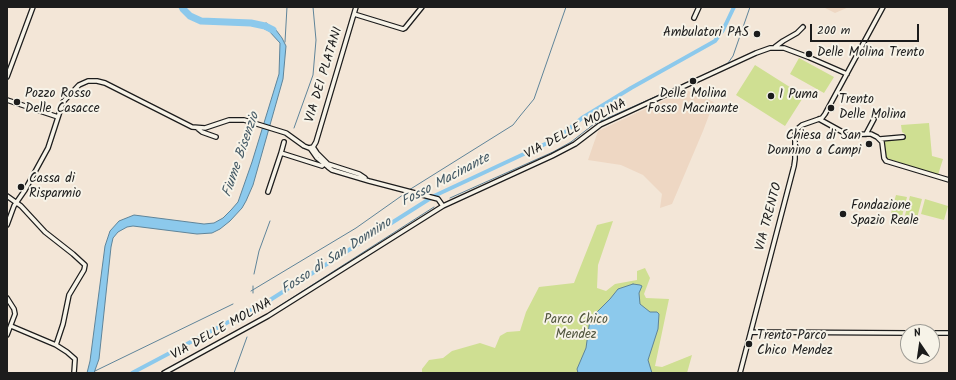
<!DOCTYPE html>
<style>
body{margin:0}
#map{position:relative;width:956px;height:380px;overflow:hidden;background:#f3e6d7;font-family:Kalam,sans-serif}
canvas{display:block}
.frame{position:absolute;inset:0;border:8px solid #1c1c1c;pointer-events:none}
.north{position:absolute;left:900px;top:324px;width:40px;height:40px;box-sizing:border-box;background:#f7f3e8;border:1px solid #9f9d96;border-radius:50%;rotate:347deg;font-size:11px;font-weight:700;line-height:16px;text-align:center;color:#1c1c1c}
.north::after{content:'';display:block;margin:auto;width:14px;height:18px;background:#1c1c1c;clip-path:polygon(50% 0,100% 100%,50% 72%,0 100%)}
.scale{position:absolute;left:810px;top:24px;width:109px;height:18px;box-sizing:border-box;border:2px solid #1c1c1c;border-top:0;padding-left:5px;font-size:12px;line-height:14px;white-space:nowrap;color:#1c1c1c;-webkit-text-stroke:3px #f7f3e8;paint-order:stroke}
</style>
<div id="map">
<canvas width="956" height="380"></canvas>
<div class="frame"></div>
<div class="north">N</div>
<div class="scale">200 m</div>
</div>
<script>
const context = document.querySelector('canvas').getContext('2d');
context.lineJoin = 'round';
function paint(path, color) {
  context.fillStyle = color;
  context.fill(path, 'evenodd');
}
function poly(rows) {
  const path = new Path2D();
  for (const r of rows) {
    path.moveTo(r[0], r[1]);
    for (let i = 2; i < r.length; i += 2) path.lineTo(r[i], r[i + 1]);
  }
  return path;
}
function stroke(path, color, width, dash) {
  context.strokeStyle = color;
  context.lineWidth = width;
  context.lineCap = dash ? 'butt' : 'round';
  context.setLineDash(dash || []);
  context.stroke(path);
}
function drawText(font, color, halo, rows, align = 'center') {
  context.font = font + ' Kalam,sans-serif';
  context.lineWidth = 4;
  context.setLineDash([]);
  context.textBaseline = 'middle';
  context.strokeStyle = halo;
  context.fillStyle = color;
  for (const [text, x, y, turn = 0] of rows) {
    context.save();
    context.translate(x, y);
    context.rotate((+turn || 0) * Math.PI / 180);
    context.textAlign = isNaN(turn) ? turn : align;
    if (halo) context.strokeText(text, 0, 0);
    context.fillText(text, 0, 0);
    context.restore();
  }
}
const built = poly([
 [823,7,849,7,835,13],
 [686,90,714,102,703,131,672,204,660,208,662,194,643,175,621,165,588,160,598,131]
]);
const green = poly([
 [799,58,834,77,824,93,790,74],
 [755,65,804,96,785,126,736,95],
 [929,123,932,156,943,159,938,175,886,158,883,141,905,139,905,134,902,132,901,125],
 [896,195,907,197,901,220,890,217],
 [910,196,922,199,916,222,904,219],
 [925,199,948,206,944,220,921,214],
 [613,221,598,265,597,288,606,291,615,284,637,280,637,271,645,268,650,278,644,294,646,298,669,299,655,366,662,367,692,355,687,373,422,373,422,369,429,360,443,358,452,351,480,343,495,348,500,336,507,332,520,331,526,312,539,287,574,283,597,225]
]);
const water = poly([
 [266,23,276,30,282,38,286,46,283,79,253,185,246,201,242,208,230,221,220,229,212,233,197,234,133,226,127,227,118,232,113,238,111,247,99,359,94,373,87,373,90,361,105,246,110,231,119,221,134,215,204,224,214,223,223,218,231,210,238,202,252,162,279,74,280,43,269,31,263,28,266,23],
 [633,284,640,285,642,286,639,293,640,304,650,312,657,312,659,314,658,329,648,360,652,373,578,373,577,369,586,348,590,319,610,299,618,289,633,284]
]);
const stream = poly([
 [285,42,287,7],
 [712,71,728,63,733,56,750,7],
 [294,128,313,75,316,40,313,7],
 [409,190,513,125,520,116,534,99,566,7],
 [450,198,553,152,571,142,594,124,693,80],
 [254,274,259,251,270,221],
 [251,291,356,228,407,192],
 [253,293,253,286],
 [270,312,434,207],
 [95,371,233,304],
 [234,373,247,337]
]);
const canal = poly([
 [132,373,270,300,434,196,558,138,582,118,631,88,715,41,723,30,734,7]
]);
const river = poly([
 [182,7,183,9,190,16,201,21,251,23,265,26,273,30]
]);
const minor = poly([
 [354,14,403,29,405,28,422,7],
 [694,18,699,7],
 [775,47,783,41,797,33,803,27],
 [7,77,33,7],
 [7,100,58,117],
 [819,119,848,135,866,134,871,134,877,137,882,142,884,158,886,161,949,180],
 [197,128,202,132,216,137],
 [866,134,874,119],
 [880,139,903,137],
 [284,142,281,153,322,166,324,164],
 [313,147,316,142,356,7],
 [313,147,317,153,328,164,359,174,365,178],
 [310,148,317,158,328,167,332,170,369,181,438,199,443,206],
 [268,192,281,153],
 [7,196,21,206,45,232,73,254,85,265,84,270,69,295,63,324,56,345],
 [7,225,14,206,25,190,48,148,63,102,79,85,88,81,97,81,105,83,192,127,205,128,229,120,244,120,286,133,304,146,309,148,313,147],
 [7,298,14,309,15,314,7,335],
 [11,326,56,345,67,352,75,359,74,373],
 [751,332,908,333],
 [932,333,949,333],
 [164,373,268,316,443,206,552,156,575,144,600,125,756,53,770,48,784,48,808,57,847,74],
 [740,373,794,166,795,159,795,134,796,130,802,125,822,118,825,114,883,7]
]);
const markers = [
 [757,34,4,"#1c1c1c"],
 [809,54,4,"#1c1c1c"],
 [693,81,4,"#1c1c1c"],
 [771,96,4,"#1c1c1c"],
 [17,102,4,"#1c1c1c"],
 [831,108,4,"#1c1c1c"],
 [869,144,4,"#1c1c1c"],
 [21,187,4,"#1c1c1c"],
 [843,214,4,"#1c1c1c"],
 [749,344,4,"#1c1c1c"]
];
const poiNames = [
 ["Ambulatori PAS",749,34,"right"],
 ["Delle Molina Trento",817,54],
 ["Pozzo Rosso",25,95],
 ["Delle Casacce",25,110],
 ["Delle Molina",693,95,"center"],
 ["Fosso Macinante",693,110,"center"],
 ["I Puma",779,96],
 ["Trento",839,101],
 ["Delle Molina",839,116],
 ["Chiesa di San",861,137,"right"],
 ["Donnino a Campi",861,152,"right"],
 ["Cassa di",29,180],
 ["Risparmio",29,195],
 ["Fondazione",851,207],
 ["Spazio Reale",851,222],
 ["Trento Parco",757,337],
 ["Chico Mendez",757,352]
];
const streetNames = [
 ["VIA DEI PLATANI",325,75,-73],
 ["VIA DELLE MOLINA",576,130,-28],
 ["VIA TRENTO",770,217,-75],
 ["VIA DELLE MOLINA",222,330,-29]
];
const parkNames = [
 ["Parco Chico",576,321],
 ["Mendez",576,336]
];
const waterNames = [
 ["Fiume Bisenzio",242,155,-71],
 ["Fosso Macinante",446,181,-28],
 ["Fosso di San Donnino",337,257,-33]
];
paint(built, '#eed7c3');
paint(green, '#cfdf92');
paint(water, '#8cc9ec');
stroke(water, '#5f8499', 1);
stroke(stream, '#5f8499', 1);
stroke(canal, '#8cc9ec', 4);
stroke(river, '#8cc9ec', 7);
stroke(minor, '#1c1c1c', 6);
stroke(minor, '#f7f3e8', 3.5);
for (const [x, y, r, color] of markers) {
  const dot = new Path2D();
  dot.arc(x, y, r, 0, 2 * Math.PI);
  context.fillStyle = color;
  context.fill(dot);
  stroke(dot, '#f7f3e8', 1.5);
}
drawText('13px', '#1c1c1c', '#f7f3e8', poiNames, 'left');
drawText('13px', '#1c1c1c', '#f7f3e8', streetNames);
drawText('13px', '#52563f', '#f7f3e8', parkNames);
drawText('italic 14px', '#435965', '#f7f3e8', waterNames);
</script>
